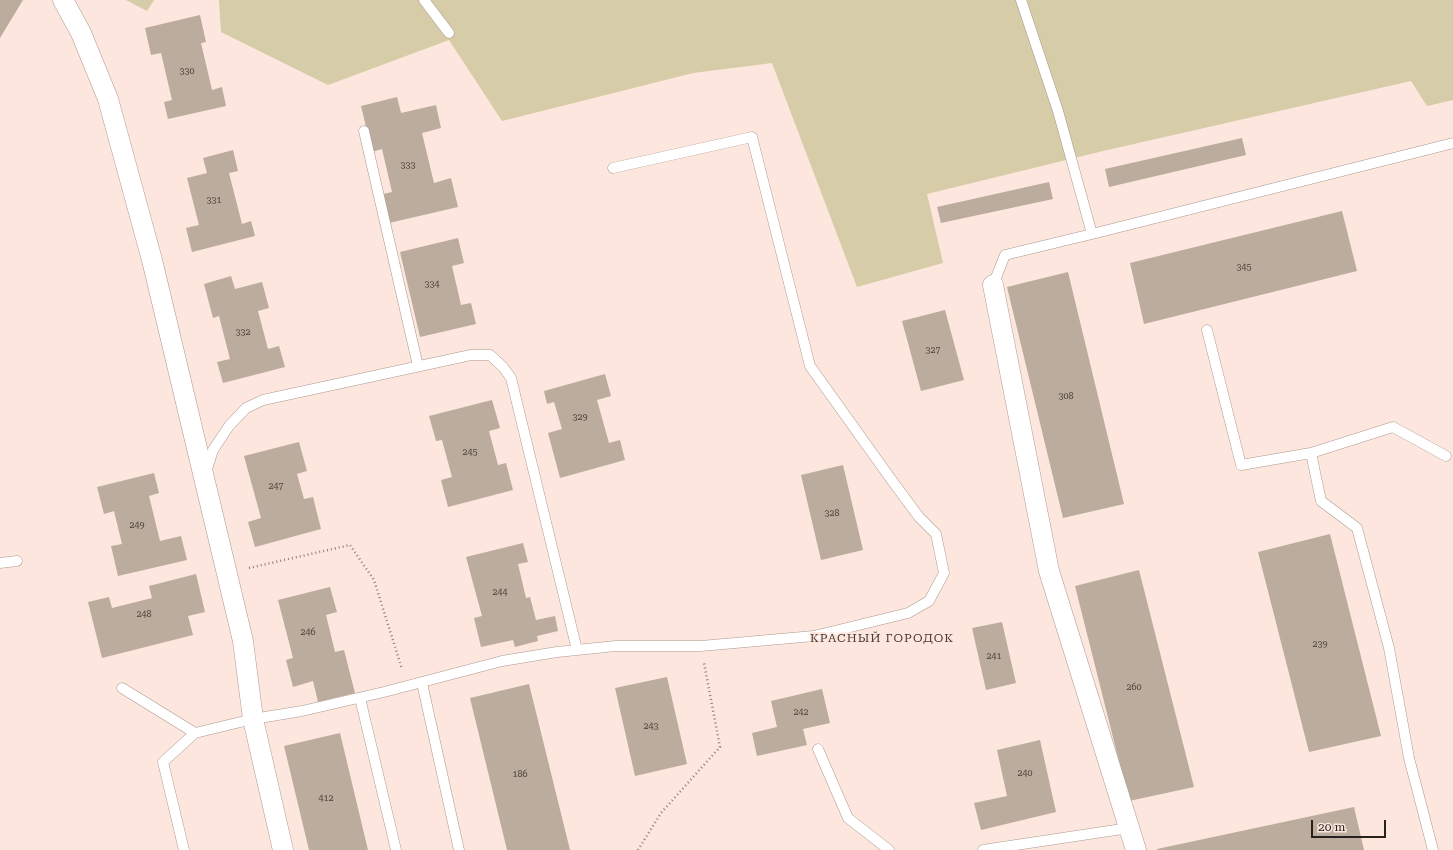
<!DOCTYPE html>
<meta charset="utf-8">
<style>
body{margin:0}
#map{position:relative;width:1453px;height:850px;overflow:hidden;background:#fce6dd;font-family:"Roboto Serif",serif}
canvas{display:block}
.scale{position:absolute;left:1311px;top:820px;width:75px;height:18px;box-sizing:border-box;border:2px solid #28201d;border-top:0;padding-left:5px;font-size:12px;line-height:14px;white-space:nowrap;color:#28201d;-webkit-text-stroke:3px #fce6dd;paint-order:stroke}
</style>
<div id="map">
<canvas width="1453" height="850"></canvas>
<div class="scale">20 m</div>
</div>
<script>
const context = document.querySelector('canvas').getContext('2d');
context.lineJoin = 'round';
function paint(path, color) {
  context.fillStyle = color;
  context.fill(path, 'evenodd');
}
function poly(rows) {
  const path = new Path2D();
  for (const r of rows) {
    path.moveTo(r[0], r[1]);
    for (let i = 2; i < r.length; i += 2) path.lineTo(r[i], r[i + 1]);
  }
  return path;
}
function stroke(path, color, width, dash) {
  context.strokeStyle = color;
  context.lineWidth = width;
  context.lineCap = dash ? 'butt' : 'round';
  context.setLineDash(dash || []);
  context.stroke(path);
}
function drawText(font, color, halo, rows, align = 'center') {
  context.font = font + ' "Roboto Serif",serif';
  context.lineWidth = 3.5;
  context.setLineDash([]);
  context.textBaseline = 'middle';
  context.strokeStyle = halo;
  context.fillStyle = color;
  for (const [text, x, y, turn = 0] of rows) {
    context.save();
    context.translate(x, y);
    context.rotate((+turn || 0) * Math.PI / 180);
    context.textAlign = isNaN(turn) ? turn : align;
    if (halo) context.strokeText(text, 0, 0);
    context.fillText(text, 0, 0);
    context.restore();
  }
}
const green = poly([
 [126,0,154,0,147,11],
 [219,0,1453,0,1453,100,1427,106,1411,81,1103,151,927,194,943,263,857,287,772,63,693,73,502,121,449,40,328,85,221,32]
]);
const building = poly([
 [0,0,23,0,0,38],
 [200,15,206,42,201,43,212,90,222,87,226,106,168,119,164,102,172,100,161,53,151,55,145,28],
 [397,97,401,113,436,105,441,128,422,133,434,183,451,178,458,207,389,223,383,194,392,192,382,149,372,152,361,106],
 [1242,138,1246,155,1109,187,1105,169],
 [233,150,238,171,229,173,242,224,251,221,255,236,192,252,186,228,199,225,187,178,207,173,203,158],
 [1049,182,1053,199,941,223,937,207],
 [1342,211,1357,271,1144,324,1130,263],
 [458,238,464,263,452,266,461,305,471,303,476,324,420,337,400,252],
 [1068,272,1124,504,1063,518,1007,287],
 [231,276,235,289,262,282,269,308,258,311,268,349,279,346,285,367,223,383,217,362,230,359,219,316,213,318,204,284],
 [945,310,964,380,921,391,902,321],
 [605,374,611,396,597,400,609,443,620,440,625,460,560,478,548,433,562,429,554,402,547,404,544,391],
 [492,400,500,428,489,431,498,465,506,463,513,490,448,507,441,480,452,477,442,440,436,441,429,416],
 [299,442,307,471,297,474,304,499,313,497,321,529,255,547,248,522,261,518,244,456],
 [843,465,863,550,821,560,801,475],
 [154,473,159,493,149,496,160,541,181,536,187,560,118,576,111,546,122,544,114,511,104,514,97,487],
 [1330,534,1381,736,1309,752,1258,552],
 [523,543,528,562,518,564,526,598,530,597,536,620,555,616,558,631,537,636,538,641,515,647,513,640,481,647,474,618,482,616,466,557],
 [1139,570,1194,787,1129,801,1075,586],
 [196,574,205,612,188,616,193,635,102,658,88,602,109,597,112,608,152,598,149,586],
 [330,587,337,612,326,615,335,652,344,650,355,693,318,702,313,681,293,687,286,660,293,658,278,600],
 [1002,622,1016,683,986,690,972,628],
 [667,677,687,764,635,776,615,688],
 [529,684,570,850,507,850,470,698],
 [822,689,830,723,803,729,807,745,757,756,752,733,777,727,771,701],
 [340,733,368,850,309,850,284,746],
 [1040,740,1056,812,981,830,974,803,1007,796,997,750],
 [1354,807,1364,850,1157,850,1157,849]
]);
const path = poly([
 [249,568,350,545,374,580,402,669],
 [638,850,661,813,720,747,704,663]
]);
const lane = poly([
 [424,0,449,33],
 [364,131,418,366],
 [1092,234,1453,143],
 [993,285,1005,255,1092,234,1058,111,1021,0],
 [1207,330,1241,465,1311,453],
 [206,472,213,450,229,426,246,408,263,400,457,358,471,355,490,355,503,367,511,378,577,650],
 [0,563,17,561],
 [422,683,459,850],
 [122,688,195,733],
 [360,698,396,850],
 [818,749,848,818,889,850],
 [184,850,163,762,195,733,253,719,302,711,384,692,502,661,557,652,616,646,701,646,814,636,908,613,929,601,944,573,936,534,919,517,893,482,810,366,752,137,613,168],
 [983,850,1129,828],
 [1433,850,1409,758,1389,648,1357,528,1321,501,1311,453,1393,427,1446,456]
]);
const street = poly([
 [63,0,81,33,108,99,152,260,243,641,253,719,283,850],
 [993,285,1049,571,1136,850]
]);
const numberNames = [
 ["330",187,71],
 ["333",408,165],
 ["331",214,200],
 ["345",1244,267],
 ["334",432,284],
 ["332",243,332],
 ["327",933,350],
 ["308",1066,396],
 ["329",580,417],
 ["245",470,452],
 ["247",276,486],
 ["328",832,513],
 ["249",137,525],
 ["244",500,592],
 ["248",144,614],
 ["246",308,632],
 ["239",1320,644],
 ["241",994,656],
 ["260",1134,687],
 ["242",801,712],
 ["243",651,726],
 ["240",1025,773],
 ["186",520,774],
 ["412",326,798]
];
const neighbourhoodNames = [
 ["КРАСНЫЙ ГОРОДОК",882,638]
];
paint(green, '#d6cca8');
paint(building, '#bbac9d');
stroke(lane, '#ad9990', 11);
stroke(street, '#ad9990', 21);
stroke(path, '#8d7f79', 2.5, [1, 3]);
stroke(lane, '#fff', 10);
stroke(street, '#fff', 20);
drawText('9px', '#4d433d', null, numberNames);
context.letterSpacing = '1px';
drawText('12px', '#4a3a32', '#fce6dd', neighbourhoodNames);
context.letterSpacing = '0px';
</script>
